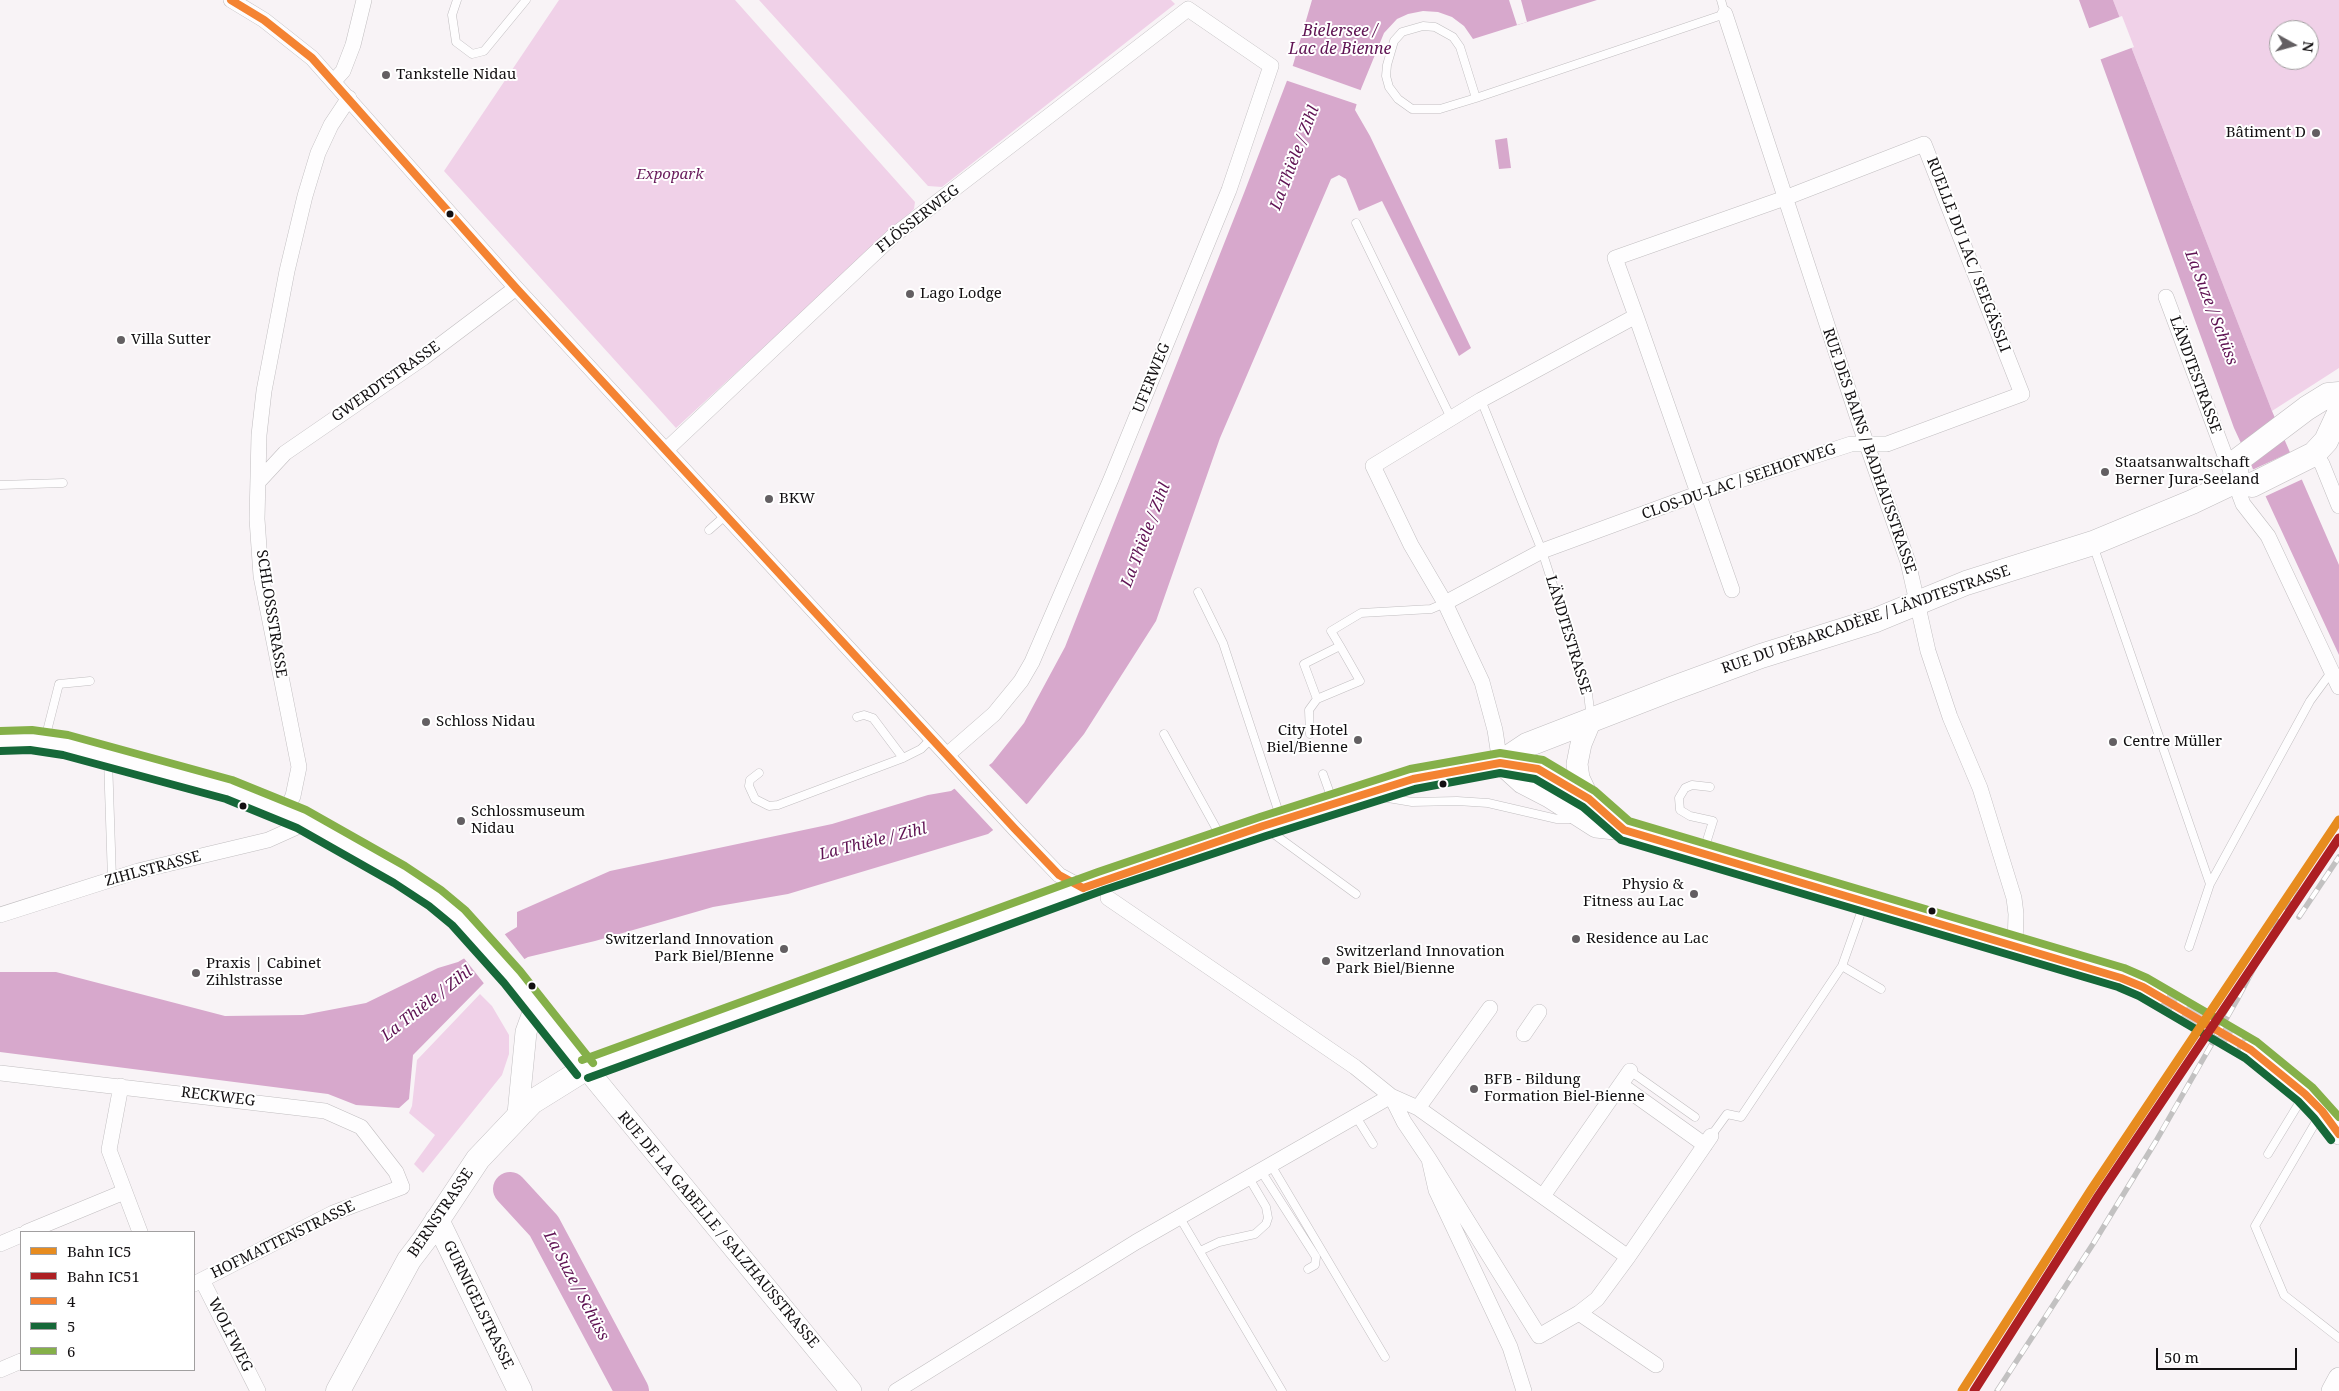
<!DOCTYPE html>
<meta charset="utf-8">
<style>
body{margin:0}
#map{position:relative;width:2339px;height:1391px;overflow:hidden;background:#f8f3f6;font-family:"Noto Serif",serif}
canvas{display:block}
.legend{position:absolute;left:20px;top:1231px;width:175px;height:140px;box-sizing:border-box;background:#fff;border:1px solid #a19fa0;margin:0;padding:6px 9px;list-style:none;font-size:15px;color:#131012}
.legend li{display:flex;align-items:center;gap:10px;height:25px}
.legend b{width:25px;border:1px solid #a19fa0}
.north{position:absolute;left:2269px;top:20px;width:50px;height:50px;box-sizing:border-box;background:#fff;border:1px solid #a19fa0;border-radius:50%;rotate:97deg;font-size:14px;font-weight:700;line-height:20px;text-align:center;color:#131012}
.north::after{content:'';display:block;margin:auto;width:18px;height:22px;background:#635f62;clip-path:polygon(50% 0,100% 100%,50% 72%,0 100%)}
.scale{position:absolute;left:2156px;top:1348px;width:141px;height:22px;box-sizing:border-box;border:2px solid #131012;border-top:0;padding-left:6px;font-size:15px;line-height:18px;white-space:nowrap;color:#131012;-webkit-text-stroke:4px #fff;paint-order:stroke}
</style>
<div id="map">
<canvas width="2339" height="1391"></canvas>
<ul class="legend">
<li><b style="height:6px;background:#e78c1f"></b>Bahn IC5</li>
<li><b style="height:6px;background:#ad1f23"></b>Bahn IC51</li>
<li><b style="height:6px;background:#f48332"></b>4</li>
<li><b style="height:6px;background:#166839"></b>5</li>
<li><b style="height:6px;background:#85b049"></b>6</li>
</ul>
<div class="north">N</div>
<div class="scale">50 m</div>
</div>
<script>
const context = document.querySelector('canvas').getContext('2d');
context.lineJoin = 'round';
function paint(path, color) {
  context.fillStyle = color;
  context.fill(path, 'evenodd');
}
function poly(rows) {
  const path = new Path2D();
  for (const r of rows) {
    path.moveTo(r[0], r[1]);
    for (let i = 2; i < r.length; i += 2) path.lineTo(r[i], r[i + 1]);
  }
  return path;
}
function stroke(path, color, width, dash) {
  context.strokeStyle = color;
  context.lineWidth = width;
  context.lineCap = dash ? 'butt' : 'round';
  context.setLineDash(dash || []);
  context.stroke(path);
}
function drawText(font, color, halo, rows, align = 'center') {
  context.font = font + ' "Noto Serif",serif';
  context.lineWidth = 4;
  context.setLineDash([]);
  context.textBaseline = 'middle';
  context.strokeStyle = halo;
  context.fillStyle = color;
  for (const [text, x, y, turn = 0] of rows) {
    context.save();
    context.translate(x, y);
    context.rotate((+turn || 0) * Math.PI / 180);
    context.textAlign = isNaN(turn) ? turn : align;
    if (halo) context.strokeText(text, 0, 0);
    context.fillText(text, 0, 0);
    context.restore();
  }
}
const green = poly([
 [559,0,735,0,915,202,914,209,676,428,444,171],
 [759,0,1171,0,1175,4,942,187,928,186],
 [2113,0,2339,0,2339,368,2272,411],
 [2279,30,2309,30,2309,60,2279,60],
 [480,994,492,1006,509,1035,509,1054,502,1075,423,1173,414,1164,435,1135,409,1113,412,1106,417,1060]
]);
const water = poly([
 [1312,0,1597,0,1473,39,1464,26,1452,17,1438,12,1423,11,1408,14,1397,19,1384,33,1361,89,1355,110,1370,136,1471,348,1459,356,1382,201,1359,211,1346,179,1339,175,1331,179,1220,438,1156,621,1084,734,1028,803,988,834,788,894,713,907,595,941,528,957,485,982,413,1055,409,1099,399,1108,356,1105,328,1094,0,1052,0,972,56,972,225,1016,303,1015,366,1003,438,968,458,962,517,927,517,912,610,871,832,824,928,795,951,791,992,763,1024,723,1065,647,1244,193,1293,65],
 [2079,0,2113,0,2272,411,2339,565,2339,655,2234,428],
 [1507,138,1511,168,1499,169,1495,140]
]);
const pier = poly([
 [1509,0,1521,0,1527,22,1517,25],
 [2122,16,2134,47,2099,60,2087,29],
 [1290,65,1363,91,1359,105,1285,80],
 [2293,451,2305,478,2264,497,2252,470],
 [987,763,1028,806,995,832,953,787],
 [503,932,526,961,486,986,463,957]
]);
const river = poly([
 [510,1189,544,1226,632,1391]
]);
const secondaryTunnel = poly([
 [2157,994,2251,1050]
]);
const lane = poly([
 [457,0,452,15,456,42,472,54,484,51,526,0],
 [1476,98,1460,47,1453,37,1435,27,1423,26,1402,32,1394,41,1387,65,1386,76,1389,87,1398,99,1412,109,1440,109,1476,98,1725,14,1721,0],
 [1356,223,1451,418],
 [1481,400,1542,551,1588,694,1591,718],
 [0,485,63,483],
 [709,530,725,516],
 [2093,545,2210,884],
 [1198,592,1223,643,1281,819],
 [1340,646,1360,681,1317,699,1304,664,1340,646,1331,631,1361,613,1431,609,1445,603],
 [857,717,864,715,873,718,903,758],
 [1164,734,1221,837],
 [1310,734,1309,710,1317,699],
 [45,739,59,684,90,681],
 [108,759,112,879],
 [759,773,750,780,749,786,755,799,769,806,778,805,903,758,921,749,931,739],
 [1323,774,1333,802],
 [1382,797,1412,802,1457,801,1488,803,1557,819,1574,819],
 [1267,829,1356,894],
 [1703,853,1713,821,1690,816,1680,810,1679,798,1685,788,1692,785,1710,787],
 [2189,947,2210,884,2310,701,2332,671],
 [1842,966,1881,989],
 [1630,1071,1695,1117],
 [2321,1113,2255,1226,2284,1295,2339,1338],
 [1355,1115,1373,1144],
 [1711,1136,1727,1114,1741,1117,1842,966,1864,904],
 [2268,1154,2304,1095],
 [1271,1165,1385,1357],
 [1261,1171,1316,1257,1315,1265,1308,1269],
 [1180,1218,1282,1391],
 [1200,1251,1219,1242,1255,1234,1266,1224,1268,1218,1266,1207,1249,1178]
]);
const street = poly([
 [231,0,264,20,312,58,516,288,1015,829,1059,875,1083,888],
 [1725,14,1860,425,1908,562,1928,651,1950,717,1980,788,2014,898,2016,914,2015,946],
 [334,81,343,71,353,45,364,0],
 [2166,297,2243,504,2268,536,2339,687],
 [1636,316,1732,590],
 [666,450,893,236,1188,9,1271,66,1229,190,1111,479,1032,662,1021,681,994,714,947,755],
 [2314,454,2322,464,2339,506],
 [260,480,285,453,423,358,516,288],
 [1445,603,1542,551,1697,494,1851,444,1887,444,2022,394,1924,144,1785,198,1615,258,1636,316,1481,400,1373,466,1411,545,1445,603,1482,682,1495,730,1500,763],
 [286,811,293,796,299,767,261,576,257,519,259,435,264,391,287,271,305,196,318,153,331,125,349,98],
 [1108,898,1355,1067,1391,1096,1418,1108,1628,1257,1597,1299,1579,1313,1539,1336,1429,1159],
 [0,915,138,871,268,840,297,827,301,819],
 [1524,1034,1539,1012],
 [0,1073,325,1111,361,1127,396,1172,402,1187,333,1213,194,1284],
 [1621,1085,1705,1145],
 [121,1086,109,1150,140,1232],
 [1391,1096,1404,1122,1429,1159,1436,1190,1510,1347,1524,1391],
 [1418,1108,1490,1008],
 [1543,1196,1630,1071],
 [27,1232,124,1192],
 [0,1244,21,1235],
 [1628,1257,1711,1136],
 [202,1280,258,1391],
 [1579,1313,1656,1365],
 [0,1370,21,1361],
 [896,1391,1136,1242,1391,1096]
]);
const secondary = poly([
 [0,741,31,740,65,745,175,774,259,800,301,819,399,874,435,898,480,939,851,1391],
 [1500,763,1522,783,1549,797,1596,827,1624,830,2121,978,2157,994],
 [1500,763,1538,769,1589,799,1624,830],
 [1589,799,1579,778,1577,764,1581,744,1591,720],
 [2251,1050,2305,1094,2322,1111,2339,1134],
 [518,1114,526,1032,535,1007],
 [2332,1391,2339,1378]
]);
const primary = poly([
 [2234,482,2238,460,2242,457,2307,408,2328,395,2339,394],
 [437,1220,520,1391],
 [338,1391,409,1260,425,1239,478,1159,532,1102,585,1069,1101,881,1263,826,1413,779,1500,763,1527,745,1674,688,1761,656,1876,620,1966,583,2093,543,2192,502,2234,482,2252,485,2314,454,2326,441,2339,413]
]);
const rail = poly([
 [2299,917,2339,857],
 [1997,1391,2093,1244,2156,1141,2237,1000,2306,869]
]);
const bus1 = poly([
 [231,0,264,20,312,58,516,288,1015,829,1059,875,1083,888],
 [1083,888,1263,826,1413,779,1500,763,1538,769,1589,799,1624,830,2121,978,2143,987,2251,1050,2305,1094,2322,1111,2339,1134]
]);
const bus2 = poly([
 [0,751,30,750,63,755,226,799,297,828,394,883,429,906,452,925,504,983,577,1075],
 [588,1078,1104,890,1266,836,1415,789,1500,773,1535,779,1583,807,1621,840,2118,987,2139,996,2245,1058,2298,1101,2314,1118,2331,1140]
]);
const bus3 = poly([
 [0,731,32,730,68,735,232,780,306,810,405,866,441,890,465,910,520,971,593,1063],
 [582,1060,1098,872,1260,817,1410,769,1500,753,1543,760,1595,791,1629,821,2124,968,2147,978,2257,1042,2312,1087,2339,1117]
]);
const rail1 = poly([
 [1962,1391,2091,1190,2339,820]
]);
const rail2 = poly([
 [1974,1391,2099,1195,2339,838]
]);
const markers = [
 [386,75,5,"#635f62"],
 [2316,133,5,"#635f62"],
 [450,214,4.5,"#131012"],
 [910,294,5,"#635f62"],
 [121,340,5,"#635f62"],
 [2105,472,5,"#635f62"],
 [769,499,5,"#635f62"],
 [426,722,5,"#635f62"],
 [1358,740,5,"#635f62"],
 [2113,742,5,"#635f62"],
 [1443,784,4.5,"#131012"],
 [243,806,4.5,"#131012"],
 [461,821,5,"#635f62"],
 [1694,894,5,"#635f62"],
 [1932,911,4.5,"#131012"],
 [1576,939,5,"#635f62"],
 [784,949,5,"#635f62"],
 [1326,961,5,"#635f62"],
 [196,973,5,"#635f62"],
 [532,986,4.5,"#131012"],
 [1474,1089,5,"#635f62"]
];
const poiNames = [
 ["Tankstelle Nidau",396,75],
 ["Bâtiment D",2306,133,"right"],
 ["Lago Lodge",920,294],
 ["Villa Sutter",131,340],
 ["Staatsanwaltschaft",2115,463],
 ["Berner Jura-Seeland",2115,480],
 ["BKW",779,499],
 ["Schloss Nidau",436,722],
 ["City Hotel",1348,731,"right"],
 ["Biel/Bienne",1348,748,"right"],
 ["Centre Müller",2123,742],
 ["Schlossmuseum",471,812],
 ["Nidau",471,829],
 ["Physio &",1684,885,"right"],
 ["Fitness au Lac",1684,902,"right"],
 ["Residence au Lac",1586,939],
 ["Switzerland Innovation",774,940,"right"],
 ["Park Biel/BIenne",774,957,"right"],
 ["Switzerland Innovation",1336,952],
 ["Park Biel/Bienne",1336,969],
 ["Praxis | Cabinet",206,964],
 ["Zihlstrasse",206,981],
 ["BFB - Bildung",1484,1080],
 ["Formation Biel-Bienne",1484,1097]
];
const parkNames = [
 ["Expopark",670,175]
];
const streetNames = [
 ["FLÖSSERWEG",918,219,-38],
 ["RUELLE DU LAC / SEEGÄSSLI",1968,255,69],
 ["LÄNDTESTRASSE",2195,375,70],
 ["UFERWEG",1152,378,-68],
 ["GWERDTSTRASSE",386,382,-35],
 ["RUE DES BAINS / BADHAUSSTRASSE",1869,451,71],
 ["CLOS-DU-LAC / SEEHOFWEG",1739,482,-19],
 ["SCHLOSSSTRASSE",271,614,81],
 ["RUE DU DÉBARCADÈRE / LÄNDTESTRASSE",1866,620,-19],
 ["LÄNDTESTRASSE",1568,635,73],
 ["ZIHLSTRASSE",153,869,-15],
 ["RECKWEG",218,1097,7],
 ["BERNSTRASSE",441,1213,-56],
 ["RUE DE LA GABELLE / SALZHAUSSTRASSE",718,1230,50],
 ["HOFMATTENSTRASSE",283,1240,-26],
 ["GURNIGELSTRASSE",478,1305,64],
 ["WOLFWEG",230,1335,63]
];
const waterNames = [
 ["Bielersee /",1340,31],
 ["Lac de Bienne",1340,49],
 ["La Thièle / Zihl",1295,158,-69],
 ["La Suze / Schüss",2211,308,69],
 ["La Thièle / Zihl",1146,535,-69],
 ["La Thièle / Zihl",873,842,-14],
 ["La Thièle / Zihl",427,1004,-38],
 ["La Suze / Schüss",576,1286,62]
];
paint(green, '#f0d1e8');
paint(water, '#d7a8cc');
paint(pier, '#f8f3f6');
stroke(river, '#d7a8cc', 34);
stroke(secondaryTunnel, '#d6d1d4', 21, [21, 11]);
stroke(lane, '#c1bec0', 9);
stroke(street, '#c1bec0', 16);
stroke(secondary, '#c1bec0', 22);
stroke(primary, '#c1bec0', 25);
stroke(lane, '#fefdfe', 8);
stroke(street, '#fefdfe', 15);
stroke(secondary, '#fefdfe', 21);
stroke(primary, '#fefdfe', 24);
stroke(rail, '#c2c1c1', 5.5);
stroke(rail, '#fff', 4, [11]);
stroke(bus1, '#f48332', 8);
stroke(bus2, '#166839', 8);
stroke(bus3, '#85b049', 8);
stroke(rail1, '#e78c1f', 9);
stroke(rail2, '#ad1f23', 9);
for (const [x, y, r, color] of markers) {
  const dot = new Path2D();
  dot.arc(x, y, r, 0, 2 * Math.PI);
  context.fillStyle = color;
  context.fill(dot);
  stroke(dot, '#fff', 2);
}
drawText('15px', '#131012', '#fff', poiNames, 'left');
drawText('italic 15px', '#691d5c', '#fff', parkNames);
drawText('15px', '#131012', '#fff', streetNames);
drawText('italic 16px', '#5f1353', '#fff', waterNames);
</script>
